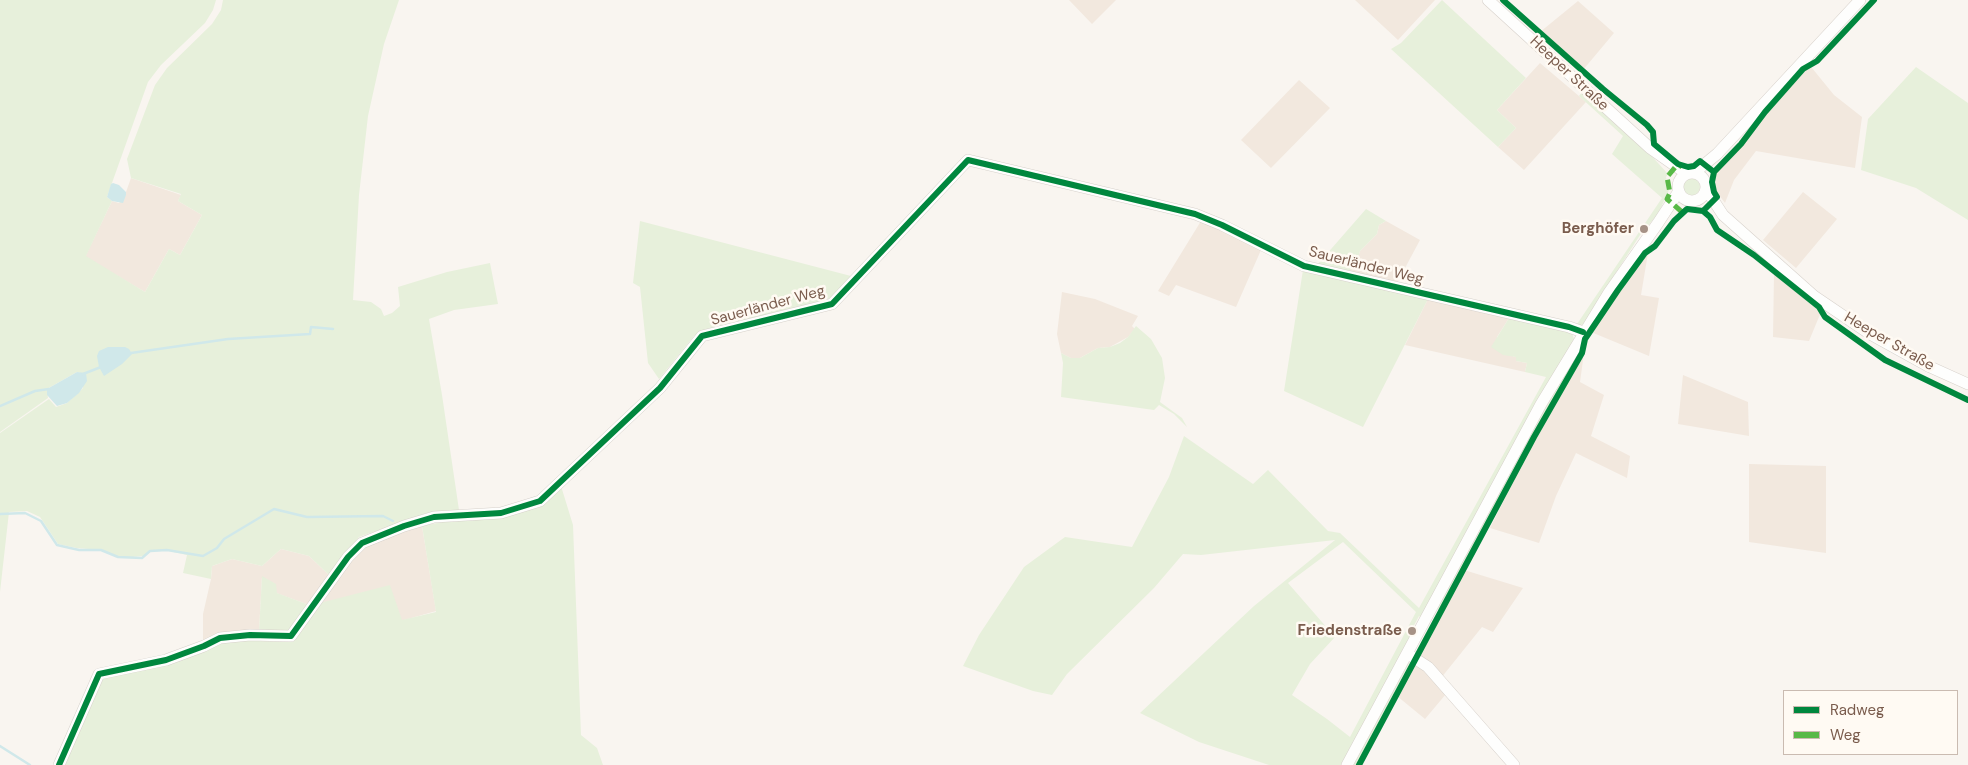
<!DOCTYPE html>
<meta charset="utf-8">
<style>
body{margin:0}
#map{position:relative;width:1968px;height:765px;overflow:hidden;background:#f9f5f0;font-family:"DM Sans",sans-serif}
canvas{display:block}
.legend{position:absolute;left:1783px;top:690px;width:175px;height:65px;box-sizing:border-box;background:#fffaf3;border:1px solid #cabbb1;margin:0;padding:6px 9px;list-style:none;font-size:15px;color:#7a5c4d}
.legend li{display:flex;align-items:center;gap:10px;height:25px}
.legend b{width:25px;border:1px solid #cabbb1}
</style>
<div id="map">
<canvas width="1968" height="765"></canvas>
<ul class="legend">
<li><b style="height:6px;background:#00873e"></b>Radweg</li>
<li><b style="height:6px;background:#58b947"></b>Weg</li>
</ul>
</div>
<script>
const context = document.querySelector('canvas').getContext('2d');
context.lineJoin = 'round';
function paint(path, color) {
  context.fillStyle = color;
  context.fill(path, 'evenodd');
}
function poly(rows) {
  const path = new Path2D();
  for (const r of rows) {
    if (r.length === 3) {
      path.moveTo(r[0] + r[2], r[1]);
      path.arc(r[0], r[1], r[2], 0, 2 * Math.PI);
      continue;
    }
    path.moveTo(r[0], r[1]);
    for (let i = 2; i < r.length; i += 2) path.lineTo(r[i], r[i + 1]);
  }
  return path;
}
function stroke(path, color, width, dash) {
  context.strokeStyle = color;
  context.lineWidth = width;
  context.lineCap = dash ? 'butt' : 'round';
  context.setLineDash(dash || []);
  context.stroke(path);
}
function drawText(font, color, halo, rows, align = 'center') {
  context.font = font + ' "DM Sans",sans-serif';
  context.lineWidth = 5;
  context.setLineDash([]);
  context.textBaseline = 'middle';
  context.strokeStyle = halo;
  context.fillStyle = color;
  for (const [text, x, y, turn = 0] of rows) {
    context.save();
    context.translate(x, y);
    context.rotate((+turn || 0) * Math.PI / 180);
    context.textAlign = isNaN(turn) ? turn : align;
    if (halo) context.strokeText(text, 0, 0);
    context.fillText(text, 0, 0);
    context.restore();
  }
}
const residential = poly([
 [1069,0,1116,0,1092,24],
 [1355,0,1435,0,1398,40],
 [1578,1,1614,33,1583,70,1540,32],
 [1540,63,1586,102,1524,170,1498,147,1516,128,1497,110],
 [1812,68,1834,95,1862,117,1855,168,1756,151,1734,180,1725,203,1716,191,1715,174,1741,148,1767,113,1807,69],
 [1299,80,1330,108,1271,168,1241,140],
 [131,178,181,195,178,201,202,215,180,255,169,249,145,292,85,257,112,201,119,203,126,195,126,192],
 [1803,192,1837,219,1796,268,1763,240],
 [1201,221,1261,250,1236,307,1176,285,1169,296,1158,291],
 [1386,221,1420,240,1397,283,1349,271,1356,265,1360,251,1377,234,1379,225],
 [1648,253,1641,295,1659,298,1649,356,1591,332],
 [1774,274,1821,312,1809,341,1773,337],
 [1062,292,1095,299,1138,316,1132,326,1135,329,1128,337,1110,347,1098,348,1080,358,1071,358,1061,353,1057,334],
 [1428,299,1509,318,1497,337,1501,353,1516,357,1516,361,1527,363,1525,372,1405,345],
 [1584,353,1580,382,1604,395,1591,436,1630,456,1627,478,1576,453,1556,496,1539,543,1490,528,1537,434],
 [1683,375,1748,402,1749,436,1678,424],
 [1749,464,1826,466,1826,553,1749,542],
 [422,526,436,611,401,621,320,603,309,605,276,593,275,584,262,577,259,632,203,644,203,614,211,579,212,566,232,559,262,566,281,549,309,556,330,576,347,565,367,546,386,536],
 [1464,570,1523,588,1493,632,1482,627,1437,683,1446,694,1425,719,1397,696]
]);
const green = poly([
 [0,0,216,0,213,10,205,23,161,65,148,82,107,197,112,201,86,256,145,292,169,249,180,255,202,215,178,201,181,194,131,178,127,159,155,85,167,68,212,24,221,10,223,0,399,0,384,44,368,116,359,195,353,300,371,302,381,309,384,316,392,313,400,306,398,287,447,272,490,263,498,304,454,310,429,319,442,395,459,510,427,513,359,537,330,576,309,556,281,549,262,566,232,559,212,566,211,579,183,573,187,555,169,551,152,551,143,556,122,558,101,550,76,548,58,544,40,517,27,511,9,512,0,592,0,433,49,399,56,407,67,403,83,388,83,374,77,372,47,389,48,398,0,432],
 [1442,0,1526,78,1497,110,1516,128,1498,147,1391,49,1401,43],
 [1916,67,1968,103,1968,220,1916,188,1861,170,1868,119],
 [1582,92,1648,152,1668,174,1666,177,1669,190,1658,214,1640,235,1584,323,1580,326,1575,327,1662,198,1612,154,1623,136,1579,96],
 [1691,187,9],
 [1366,209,1386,221,1379,225,1377,234,1360,251,1356,265,1349,271,1318,264],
 [640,221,851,276,830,299,701,332,694,336,659,379,648,363,640,287,633,283],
 [1303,270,1428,299,1363,427,1284,391],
 [1509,318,1572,333,1574,339,1421,618,1419,616,1410,633,1411,636,1342,765,1269,765,1199,742,1140,713,1254,606,1335,540,1201,555,1183,554,1154,588,1067,674,1052,695,1033,691,963,666,979,635,1024,567,1065,537,1132,547,1169,477,1184,436,1253,484,1268,470,1328,531,1340,533,1419,608,1546,377,1525,372,1527,363,1516,361,1516,357,1503,355,1491,347],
 [1343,542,1416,612,1350,737,1327,719,1292,695,1310,664,1335,637,1288,583],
 [1136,326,1151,339,1162,358,1165,378,1160,402,1182,418,1187,427,1174,414,1159,405,1154,410,1061,397,1063,363,1061,353,1071,358,1080,358,1098,348,1110,347,1120,343,1128,337],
 [1583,340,1580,354,1534,434,1439,610,1437,609,1517,455],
 [561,486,573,525,581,735,597,748,603,765,63,765,102,677,223,640,293,642,320,603,390,585,402,620,436,612,422,526,442,522,492,519],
 [262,576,276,584,277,593,309,605,288,631,259,632],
 [1410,662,1357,765,1351,765,1405,665]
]);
const water = poly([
 [113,183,119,185,126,192,126,195,123,203,112,201,107,197,111,184],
 [108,347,125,347,129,349,132,354,122,364,104,376,99,367,97,356,99,351],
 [77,372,86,373,87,381,79,393,67,403,57,406,47,395,47,389]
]);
const stream = poly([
 [131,353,228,339,310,334,311,327,333,329],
 [83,374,101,367],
 [0,406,35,391,49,389],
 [0,514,25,513,41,521,57,545,79,550,101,550,118,557,142,558,150,551,167,550,203,556,217,548,224,539,274,509,307,517,383,516,393,521],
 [0,746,30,765]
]);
const minor = poly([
 [1488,0,1650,148,1687,174],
 [1694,173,1717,154,1860,0],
 [1692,187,14],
 [1706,189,1723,215,1814,296,1870,334,1928,366,1968,384],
 [1408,654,1428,667,1514,765],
 [59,765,99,674,166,660,204,646,220,638,250,635,291,636,348,557,362,543,404,526,434,517,501,513,540,501,660,388,702,336,832,304,968,160,1195,214,1222,225,1304,266,1569,327,1583,332],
 [1347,765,1541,404,1608,294,1658,223,1679,191]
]);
const quiet = poly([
 [1682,212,1667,199,1670,193,1667,177,1678,164,1682,167]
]);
const cycleway = poly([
 [1503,0,1603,89,1647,125,1653,132,1654,144,1678,164,1688,167,1694,166,1700,161,1714,172],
 [1703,211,1717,197,1714,192,1712,182,1714,172,1741,144,1765,112,1803,69,1817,61,1874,0],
 [59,765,99,674,166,660,204,646,220,638,250,635,291,636,348,557,362,543,404,526,434,517,501,513,540,501,660,388,702,336,832,304,968,160,1195,214,1222,225,1304,266,1569,327,1583,332],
 [1359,765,1534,437,1582,353,1585,339,1618,290,1645,253,1655,246,1674,221,1687,209,1703,211,1710,217,1717,230,1754,255,1819,307,1825,317,1885,360,1968,400]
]);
const markers = [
 [1644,229,5,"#a69286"],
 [1412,631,5,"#a69286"]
];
const streetNames = [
 ["Heeper Straße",1569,74,43],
 ["Sauerländer Weg",1366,266,14],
 ["Sauerländer Weg",768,306,-15],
 ["Heeper Straße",1889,342,30]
];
const poiNames = [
 ["Berghöfer",1634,229],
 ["Friedenstraße",1402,631]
];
paint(residential, '#f2e8de');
paint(green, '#e7f0db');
paint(water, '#d0e8ea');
stroke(stream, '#d0e8ea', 2.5);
stroke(minor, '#d7d1cb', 12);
stroke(minor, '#fefefd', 11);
stroke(quiet, '#58b947', 5, [10, 5]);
stroke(cycleway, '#00873e', 6);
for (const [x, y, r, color] of markers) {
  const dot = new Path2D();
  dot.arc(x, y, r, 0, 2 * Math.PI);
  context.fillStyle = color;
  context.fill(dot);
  stroke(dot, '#fffaf3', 2);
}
drawText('15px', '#7a5c4d', '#fffaf3', streetNames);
drawText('bold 15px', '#7a5c4d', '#fffaf3', poiNames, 'right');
</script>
